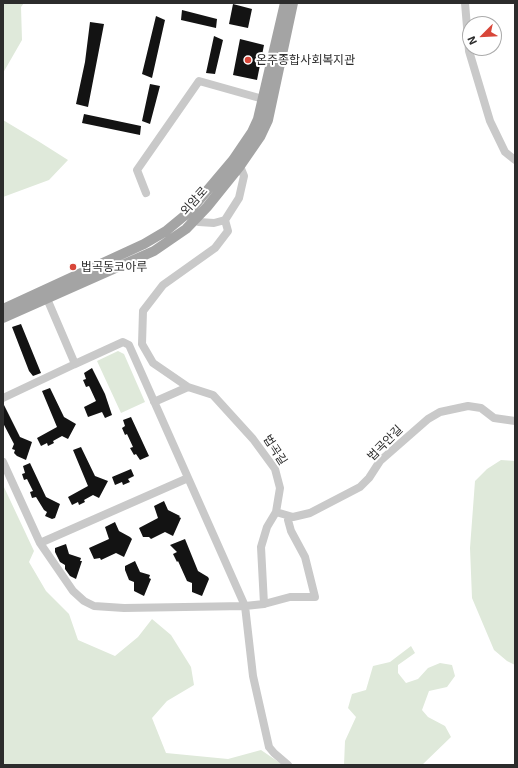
<!DOCTYPE html>
<meta charset="utf-8">
<style>
body{margin:0}
#map{position:relative;width:518px;height:768px;overflow:hidden;background:#fff;font-family:"Exo 2",sans-serif}
canvas{display:block}
.frame{position:absolute;inset:0;border:4px solid #2c2c2c;pointer-events:none}
.north{position:absolute;left:462px;top:16px;width:40px;height:40px;box-sizing:border-box;background:#fff;border:1px solid #ababab;border-radius:50%;rotate:246deg;font-size:11px;font-weight:700;line-height:16px;text-align:center;color:#2c2c2c}
.north::after{content:'';display:block;margin:auto;width:14px;height:18px;background:#d84639;clip-path:polygon(50% 0,100% 100%,50% 72%,0 100%)}
</style>
<div id="map">
<canvas width="518" height="768"></canvas>
<div class="frame"></div>
<div class="north">N</div>
</div>
<script>
const context = document.querySelector('canvas').getContext('2d');
context.lineJoin = 'round';
function paint(path, color) {
  context.fillStyle = color;
  context.fill(path, 'evenodd');
}
function poly(rows) {
  const path = new Path2D();
  for (const r of rows) {
    path.moveTo(r[0], r[1]);
    for (let i = 2; i < r.length; i += 2) path.lineTo(r[i], r[i + 1]);
  }
  return path;
}
function stroke(path, color, width, dash) {
  context.strokeStyle = color;
  context.lineWidth = width;
  context.lineCap = dash ? 'butt' : 'round';
  context.setLineDash(dash || []);
  context.stroke(path);
}
function drawText(font, color, halo, rows, align = 'center') {
  context.font = font + ' "Exo 2","Noto Sans KR",sans-serif';
  context.lineWidth = 4;
  context.setLineDash([]);
  context.textBaseline = 'middle';
  context.strokeStyle = halo;
  context.fillStyle = color;
  for (const [text, x, y, turn = 0] of rows) {
    context.save();
    context.translate(x, y);
    context.rotate((+turn || 0) * Math.PI / 180);
    context.textAlign = isNaN(turn) ? turn : align;
    if (halo) context.strokeText(text, 0, 0);
    context.fillText(text, 0, 0);
    context.restore();
  }
}
const green = poly([
 [3,3,24,3,21,7,22,40,3,73],
 [3,120,38,141,68,160,49,180,3,197],
 [118,351,124,354,145,402,121,413,97,361],
 [501,460,515,461,515,665,507,661,494,650,472,598,470,548,475,481,487,469],
 [3,485,34,551,29,562,46,591,69,614,78,640,115,656,138,637,152,619,171,635,191,667,194,685,167,701,152,718,166,753,228,759,261,750,283,765,3,765],
 [411,646,415,653,398,665,398,673,406,683,418,679,428,668,440,663,452,665,455,676,447,687,429,691,422,710,428,717,445,726,451,737,422,765,344,765,345,741,356,717,348,708,352,694,366,690,373,666,390,662]
]);
const building = poly([
 [233,4,252,9,248,28,229,24],
 [182,10,217,19,216,28,181,20],
 [156,16,165,20,152,78,142,74],
 [90,22,104,24,88,107,76,104,85,62],
 [214,36,223,40,215,74,206,73],
 [240,39,264,45,257,80,233,75],
 [150,84,160,86,150,124,142,121],
 [84,114,141,126,140,135,82,123],
 [21,324,41,373,33,376,29,371,12,327],
 [92,368,105,394,112,415,105,418,102,412,88,417,84,407,96,401,90,388,89,386,86,387,83,380,86,379,84,373],
 [50,388,64,417,76,424,68,439,62,436,53,441,54,443,48,446,47,443,41,446,37,438,57,427,42,391],
 [3,403,20,437,32,442,26,460,17,456,14,453,15,450,12,449,14,444,3,423],
 [131,417,149,456,140,460,136,454,134,455,130,448,133,447,127,434,125,435,122,428,125,426,123,420],
 [81,447,95,476,108,481,99,498,93,495,84,500,85,502,79,505,78,502,72,505,68,497,88,486,73,450],
 [30,463,46,497,60,504,55,518,52,519,45,516,47,512,44,510,36,497,32,498,30,492,33,491,27,479,24,480,22,474,25,473,23,466],
 [131,469,134,476,128,479,130,482,123,485,122,482,115,485,112,477],
 [164,501,168,510,180,516,179,517,181,518,173,536,165,532,151,539,149,537,143,537,139,528,158,518,154,506],
 [115,522,119,531,130,537,132,539,124,557,116,553,101,560,100,558,94,559,89,548,109,539,105,527],
 [185,539,198,571,208,577,209,579,202,596,192,592,192,583,187,581,178,561,177,562,173,554,177,552,170,545],
 [66,544,69,554,81,558,80,561,82,561,76,579,70,576,65,569,65,565,60,562,55,552,55,548],
 [135,561,140,572,150,575,149,578,151,579,144,596,134,591,134,582,129,580,125,570,125,566]
]);
const minor = poly([
 [465,3,469,51,490,121,505,152,515,160],
 [146,193,137,170,199,81,263,99],
 [190,218,199,222,214,223,225,220],
 [188,387,153,363,142,344,143,311,163,285,215,248,228,231,225,220,239,198,244,176,240,166,236,163],
 [3,398,75,364],
 [154,402,188,387,213,395,253,439,275,469,280,488,276,512,267,527,261,547,264,604,245,606,253,676,269,747,274,753,288,765],
 [3,462,40,543,73,591,84,601,94,606,124,608,245,606,129,345,123,342,75,364,45,294],
 [276,512,293,517,310,513,360,487,369,478,380,461,428,419,440,412,468,406,481,408,494,418,515,421],
 [40,543,188,478],
 [264,604,290,597,315,597,305,557,291,531,288,520,289,516]
]);
const major = poly([
 [3,309,144,244,166,231,189,212,233,160,252,132,258,119,285,3],
 [3,318,154,251,186,229,207,207,240,166,260,137,268,120,293,3]
]);
const markers = [
 [248,60,4,"#d84639"],
 [73,267,4,"#d84639"]
];
const poiNames = [
 ["온주종합사회복지관",256,60],
 ["법곡동코아루",81,267]
];
const streetNames = [
 ["외암로",194,201,-48],
 ["법곡안길",385,443,-45],
 ["법곡길",275,450,57]
];
paint(green, '#dfe9da');
paint(building, '#131313');
stroke(minor, '#c9c9c9', 8);
stroke(major, '#a4a4a4', 10);
for (const [x, y, r, color] of markers) {
  const dot = new Path2D();
  dot.arc(x, y, r, 0, 2 * Math.PI);
  context.fillStyle = color;
  context.fill(dot);
  stroke(dot, '#fff', 1.5);
}
drawText('12px', '#2c2c2c', '#fff', poiNames, 'left');
drawText('12px', '#2c2c2c', '#fff', streetNames);
</script>
